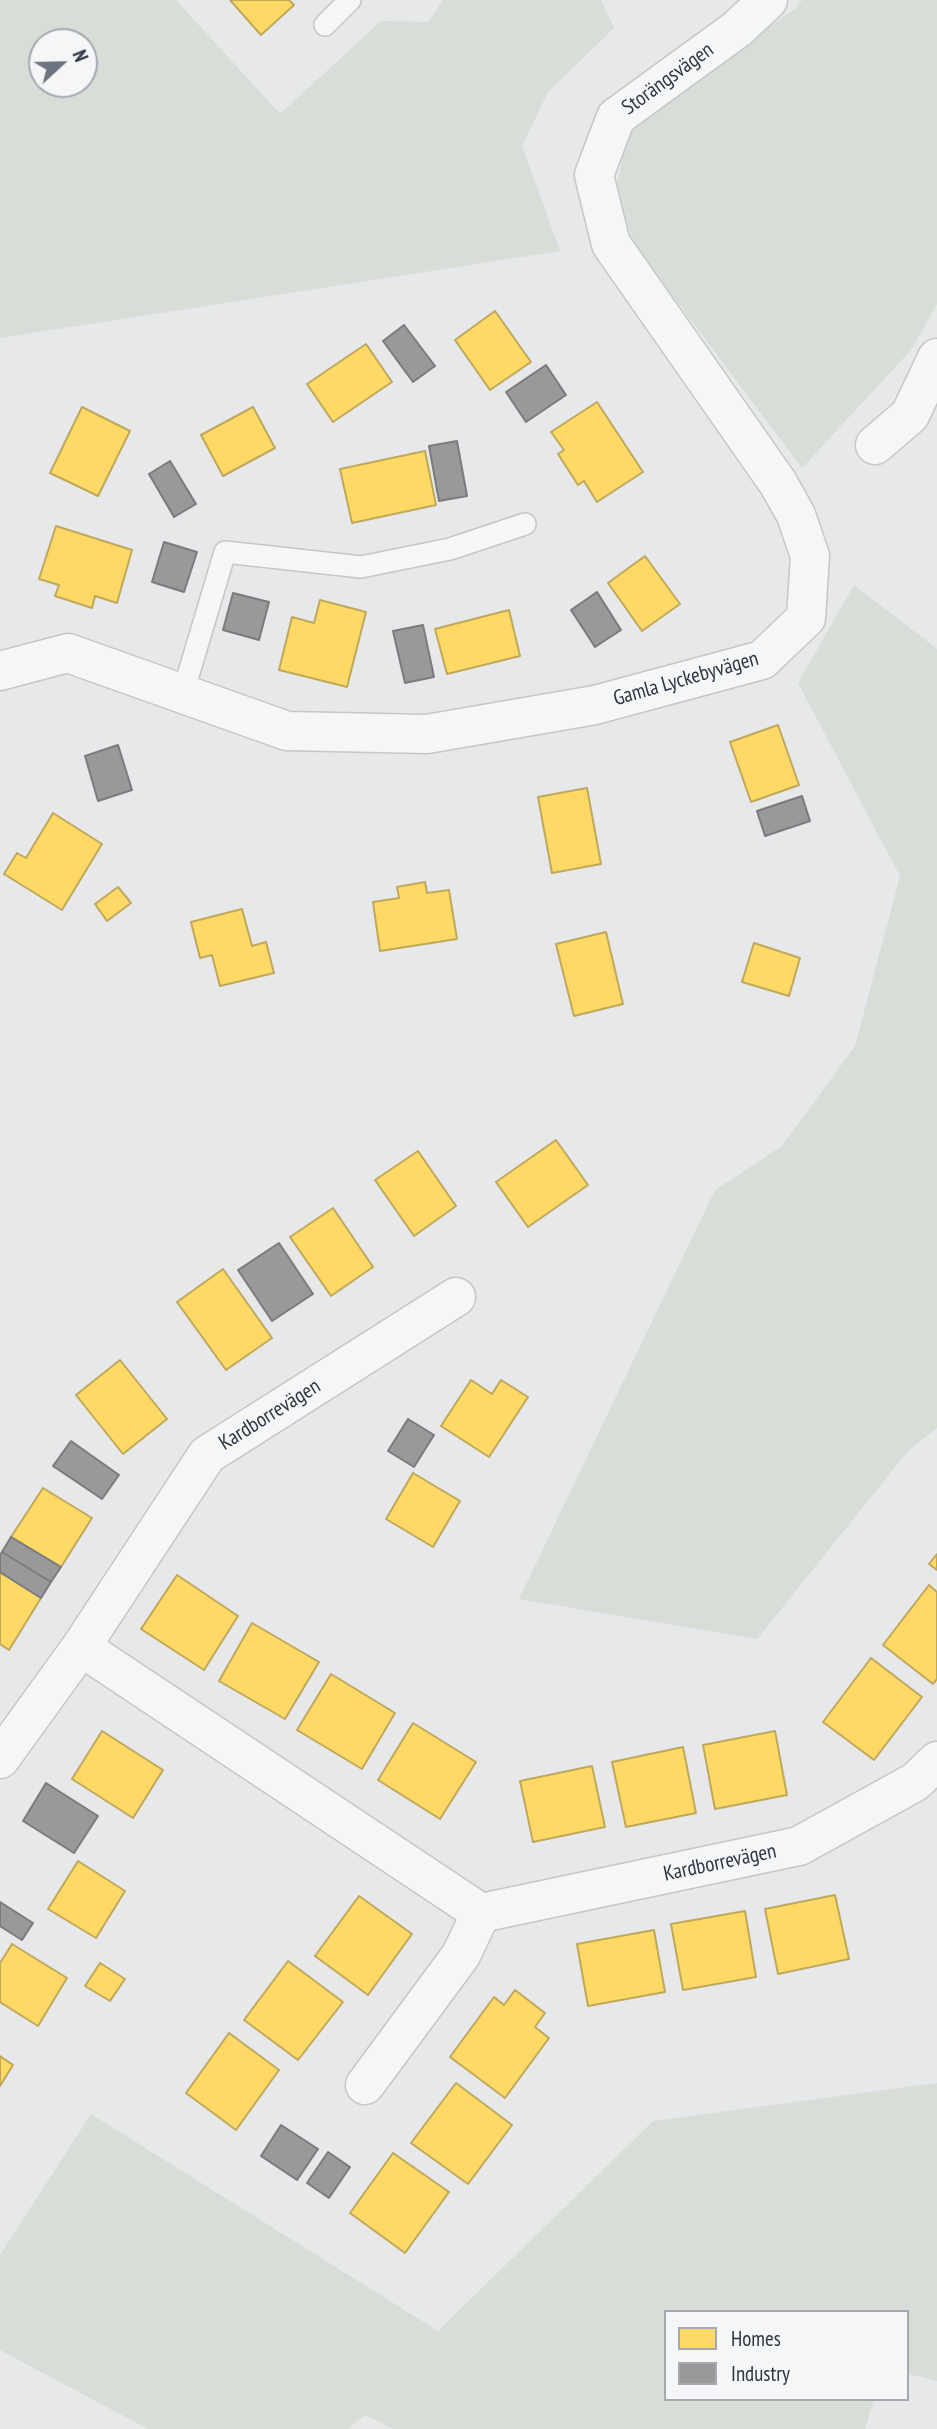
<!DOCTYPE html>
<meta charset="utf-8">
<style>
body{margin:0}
#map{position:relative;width:937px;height:2429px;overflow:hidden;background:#e6e8ea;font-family:"PT Sans Narrow",sans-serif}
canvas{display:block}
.legend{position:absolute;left:664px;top:2310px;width:245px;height:91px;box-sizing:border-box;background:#f4f6f8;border:2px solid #a5a9af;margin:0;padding:9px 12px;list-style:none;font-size:21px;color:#2e3542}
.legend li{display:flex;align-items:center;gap:14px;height:35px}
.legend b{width:35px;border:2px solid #a5a9af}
.north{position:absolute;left:28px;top:28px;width:70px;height:70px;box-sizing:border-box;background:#f4f6f8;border:2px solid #a5a9af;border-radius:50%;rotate:68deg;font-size:19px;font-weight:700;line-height:28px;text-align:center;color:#2e3542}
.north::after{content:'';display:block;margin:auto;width:24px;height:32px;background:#6e747d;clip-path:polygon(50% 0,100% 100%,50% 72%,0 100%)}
</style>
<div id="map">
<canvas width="937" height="2429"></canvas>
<ul class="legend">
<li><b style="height:19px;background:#ffd966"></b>Homes</li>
<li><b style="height:19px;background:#999"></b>Industry</li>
</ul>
<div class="north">N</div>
</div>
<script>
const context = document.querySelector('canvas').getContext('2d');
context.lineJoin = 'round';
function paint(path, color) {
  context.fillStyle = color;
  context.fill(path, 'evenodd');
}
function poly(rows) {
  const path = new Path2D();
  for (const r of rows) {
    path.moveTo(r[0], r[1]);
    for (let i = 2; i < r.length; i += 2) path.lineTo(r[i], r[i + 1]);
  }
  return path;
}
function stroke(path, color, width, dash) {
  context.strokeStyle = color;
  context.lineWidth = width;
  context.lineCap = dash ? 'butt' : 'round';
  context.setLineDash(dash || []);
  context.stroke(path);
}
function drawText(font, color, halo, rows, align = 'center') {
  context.font = font + ' "PT Sans Narrow",sans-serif';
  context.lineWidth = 7;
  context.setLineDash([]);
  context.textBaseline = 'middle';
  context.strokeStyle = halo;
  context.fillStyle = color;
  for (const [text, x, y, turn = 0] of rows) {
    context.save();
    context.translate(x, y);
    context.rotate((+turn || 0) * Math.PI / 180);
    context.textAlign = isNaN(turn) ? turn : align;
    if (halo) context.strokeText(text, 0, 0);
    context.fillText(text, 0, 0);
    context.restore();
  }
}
const green = poly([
 [0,0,176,0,280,114,381,21,428,22,443,0,601,0,614,28,548,92,522,146,560,251,0,338],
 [84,42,84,84,42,84,42,42],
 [802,0,937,0,937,304,911,350,802,468,633,243,617,183,628,133,682,88,796,8],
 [854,585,937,649,937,1428,908,1451,757,1639,519,1599,715,1190,782,1146,855,1046,900,876,798,683],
 [937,2083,937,2381,907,2374,907,2312,666,2312,666,2399,874,2399,865,2429,393,2429,365,2415,348,2429,148,2429,0,2350,0,2255,91,2114,438,2331,653,2121]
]);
const homes = poly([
 [230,0,289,0,294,5,261,35,230,0],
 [495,311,531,362,490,390,455,340,495,311],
 [366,344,392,382,333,422,307,384,366,344],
 [597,402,643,472,597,502,584,481,578,485,558,454,564,450,551,432,597,402],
 [82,407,130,431,98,496,50,473,82,407],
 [253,407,275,448,223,476,201,435,253,407],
 [425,451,436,505,352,523,340,469,425,451],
 [56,526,132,550,117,603,95,596,92,608,55,596,59,585,39,579,56,526],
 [645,556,680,604,642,631,608,583,645,556],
 [320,600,366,612,347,687,279,670,292,617,314,623,320,600],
 [509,610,520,656,447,674,435,629,509,610],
 [778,725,799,785,751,802,730,742,778,725],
 [587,788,601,864,552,873,538,797,587,788],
 [53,813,102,844,62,910,4,874,17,853,26,858,53,813],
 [425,882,427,893,449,890,457,939,380,951,373,902,399,898,397,887,425,882],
 [118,887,131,903,107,921,95,904,118,887],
 [242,909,252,946,266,942,274,973,220,986,212,955,200,958,191,922,242,909],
 [606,932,623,1004,574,1016,556,944,606,932],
 [754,943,800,958,789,996,742,982,754,943],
 [556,1140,588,1185,528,1227,496,1182,556,1140],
 [418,1151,456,1206,414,1236,375,1180,418,1151],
 [333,1208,373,1267,331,1296,290,1237,333,1208],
 [223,1269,272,1338,226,1370,177,1302,223,1269],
 [120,1360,167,1419,123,1454,76,1395,120,1360],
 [471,1380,492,1394,501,1380,528,1397,489,1457,441,1426,471,1380],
 [413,1473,460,1501,433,1547,386,1519,413,1473],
 [43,1488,92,1518,61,1567,11,1537,43,1488],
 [937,1554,937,1570,929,1564,937,1554],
 [0,1572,41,1598,9,1650,0,1644,0,1572],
 [177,1575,238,1616,204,1670,141,1629,177,1575],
 [929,1585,937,1592,937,1679,933,1684,883,1645,929,1585],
 [252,1623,319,1662,285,1719,219,1681,252,1623],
 [871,1658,922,1697,874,1760,823,1722,871,1658],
 [331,1674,395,1713,362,1769,297,1730,331,1674],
 [413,1723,476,1762,440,1819,378,1780,413,1723],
 [102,1731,163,1770,133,1818,72,1779,102,1731],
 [775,1731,787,1795,715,1809,703,1745,775,1731],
 [683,1747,696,1813,626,1827,612,1762,683,1747],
 [592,1766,605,1827,533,1842,520,1781,592,1766],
 [78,1861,125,1891,96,1938,48,1909,78,1861],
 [835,1895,849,1959,778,1974,765,1909,835,1895],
 [359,1896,412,1934,368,1995,315,1956,359,1896],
 [745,1911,756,1977,683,1990,671,1924,745,1911],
 [654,1930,665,1992,588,2006,577,1944,654,1930],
 [12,1944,67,1978,38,2026,0,2002,0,1963,12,1944],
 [288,1961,343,2002,298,2060,244,2020,288,1961],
 [100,1963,125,1979,110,2001,85,1986,100,1963],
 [515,1990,545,2013,535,2027,549,2038,505,2098,450,2057,494,1997,504,2005,515,1990],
 [229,2033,279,2070,236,2130,186,2093,229,2033],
 [0,2056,13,2065,0,2086,0,2056],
 [456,2083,512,2125,468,2184,411,2143,456,2083],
 [393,2153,449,2192,405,2253,350,2213,393,2153]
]);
const industry = poly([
 [404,325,435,366,413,382,383,341,404,325],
 [546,365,566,395,526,422,506,392,546,365],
 [457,441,467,496,439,501,429,446,457,441],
 [170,461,196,504,174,517,149,474,170,461],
 [164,542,197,552,184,592,152,582,164,542],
 [597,592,621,630,595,647,571,610,597,592],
 [233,593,269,602,259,640,223,630,233,593],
 [423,625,434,677,405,683,393,631,423,625],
 [118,745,132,790,98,801,85,756,118,745],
 [802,796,810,821,765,836,757,811,802,796],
 [279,1243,313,1294,272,1321,238,1270,279,1243],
 [408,1419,434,1435,414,1467,388,1451,408,1419],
 [71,1441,119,1475,102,1499,53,1466,71,1441],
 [11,1537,61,1567,51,1582,2,1552,11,1537],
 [2,1552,51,1582,41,1598,0,1572,0,1555,2,1552],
 [46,1783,98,1816,74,1853,23,1821,46,1783],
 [0,1902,33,1923,22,1940,0,1926,0,1902],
 [281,2125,318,2149,297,2180,261,2156,281,2125],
 [328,2152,350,2167,329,2198,307,2183,328,2152]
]);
const lane = poly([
 [325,25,350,0],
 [182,696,225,552,361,567,450,549,525,524]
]);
const street = poly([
 [875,445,910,415,937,358],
 [0,671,68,653,287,731,427,734,595,705,762,660,806,618,810,556,796,515,778,483,611,244,594,175,616,117,737,29,768,0],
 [456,1297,207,1455,81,1647,481,1913,799,1846,915,1782,937,1761],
 [0,1759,81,1647],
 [365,2085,461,1955,481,1913]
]);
const streetNames = [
 ["Storängsvägen",668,79,-36],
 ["Gamla Lyckebyvägen",686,679,-16],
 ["Kardborrevägen",270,1415,-32],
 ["Kardborrevägen",720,1863,-12]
];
paint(green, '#d7ddd7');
paint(homes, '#ffd966');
stroke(homes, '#c0a85b', 2);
paint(industry, '#999');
stroke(industry, '#797b7f', 2);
stroke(lane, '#c4c6c8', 24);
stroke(street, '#c4c6c8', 41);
stroke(lane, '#f5f6f7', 21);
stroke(street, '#f5f6f7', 38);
drawText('21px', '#2e3542', '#f4f6f8', streetNames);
</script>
